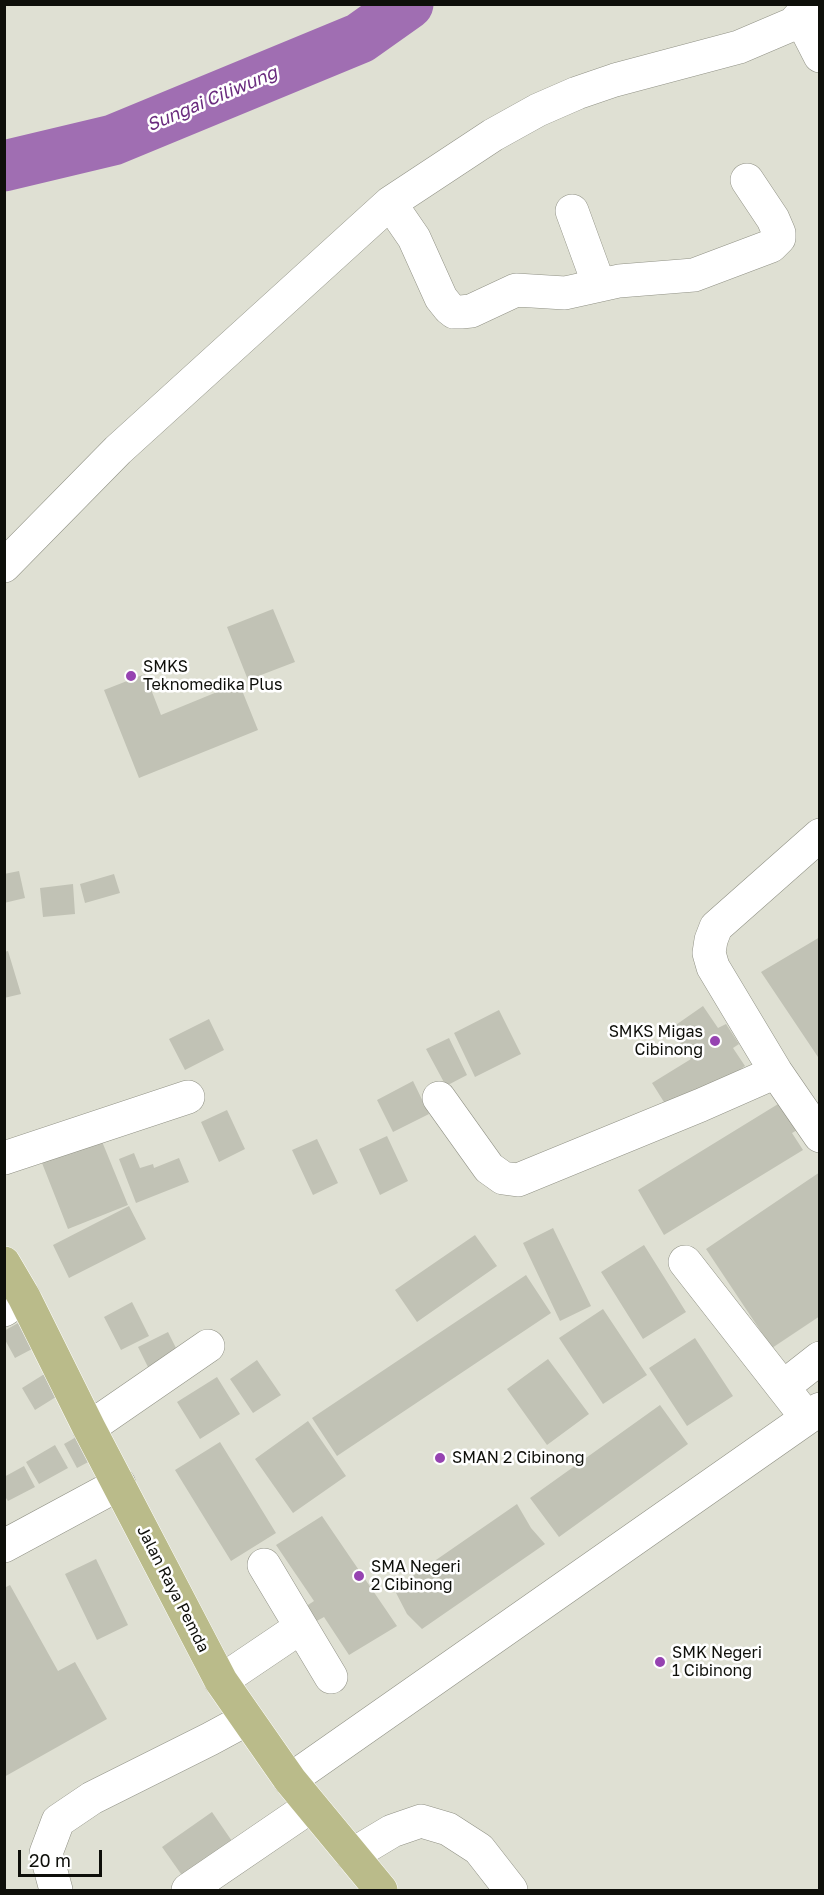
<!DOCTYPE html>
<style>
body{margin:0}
#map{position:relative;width:824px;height:1895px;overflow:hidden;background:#dfe0d3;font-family:"Golos Text",sans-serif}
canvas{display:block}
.frame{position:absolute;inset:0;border:6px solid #0e0f0a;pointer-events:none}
.scale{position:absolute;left:18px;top:1850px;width:84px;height:27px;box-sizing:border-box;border:3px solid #0e0f0a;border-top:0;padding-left:8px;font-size:18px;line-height:21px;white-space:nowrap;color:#0e0f0a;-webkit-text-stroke:4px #fff;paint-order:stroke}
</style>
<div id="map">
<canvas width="824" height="1895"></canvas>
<div class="frame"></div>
<div class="scale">20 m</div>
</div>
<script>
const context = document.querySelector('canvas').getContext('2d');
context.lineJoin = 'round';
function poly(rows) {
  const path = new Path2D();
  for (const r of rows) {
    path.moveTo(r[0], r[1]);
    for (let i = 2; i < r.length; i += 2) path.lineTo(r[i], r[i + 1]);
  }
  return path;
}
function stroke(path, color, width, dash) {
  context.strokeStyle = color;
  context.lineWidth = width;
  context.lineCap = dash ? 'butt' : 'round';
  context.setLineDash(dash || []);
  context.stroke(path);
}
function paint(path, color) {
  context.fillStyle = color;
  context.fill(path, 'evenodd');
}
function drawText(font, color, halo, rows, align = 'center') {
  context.font = font + ' "Golos Text",sans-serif';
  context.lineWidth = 5;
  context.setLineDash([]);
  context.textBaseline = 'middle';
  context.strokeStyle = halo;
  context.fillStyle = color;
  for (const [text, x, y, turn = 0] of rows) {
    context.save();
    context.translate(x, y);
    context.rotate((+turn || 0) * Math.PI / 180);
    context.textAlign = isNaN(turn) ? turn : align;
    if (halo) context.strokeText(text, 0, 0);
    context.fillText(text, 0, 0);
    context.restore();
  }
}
const river = poly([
 [4,166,113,140,360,38,408,4]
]);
const building = poly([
 [273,609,295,662,248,680,227,627],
 [145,674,161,715,239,683,258,730,139,778,104,690],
 [19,871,25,898,4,903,4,874],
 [114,874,120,893,85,903,80,884],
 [73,884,75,914,43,917,40,888],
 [820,937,820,1060,761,972],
 [8,951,21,994,4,998,4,952],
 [703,1006,718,1028,726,1024,739,1044,733,1048,745,1066,713,1089,669,1110,652,1083,691,1059,670,1029],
 [499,1010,521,1054,475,1077,454,1033],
 [209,1019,224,1050,185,1070,169,1039],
 [449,1038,467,1075,446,1086,426,1049],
 [413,1081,429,1114,393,1132,377,1100],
 [783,1101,799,1129,792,1133,803,1150,664,1235,638,1190],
 [227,1110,245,1149,219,1162,201,1122],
 [387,1136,408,1181,380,1195,359,1149],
 [101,1139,128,1205,68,1229,42,1163],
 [317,1139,338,1183,313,1195,292,1150],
 [134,1153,140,1168,153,1164,154,1168,179,1158,189,1182,136,1203,119,1159],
 [820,1172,820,1316,772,1348,706,1249],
 [129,1206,146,1239,69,1278,53,1245],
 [553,1228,591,1306,560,1321,523,1243],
 [475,1235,497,1266,417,1322,395,1290],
 [644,1245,686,1312,643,1339,601,1272],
 [526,1275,551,1313,337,1456,312,1418],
 [132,1302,149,1336,121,1350,104,1317],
 [603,1309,647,1375,603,1404,559,1338],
 [18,1323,32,1349,15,1358,4,1338,4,1331],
 [168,1332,182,1360,152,1375,138,1347],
 [695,1338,733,1396,687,1426,649,1368],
 [548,1359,589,1414,547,1445,507,1389],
 [257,1360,281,1395,253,1413,230,1379],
 [46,1373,59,1395,35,1410,22,1388],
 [217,1377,240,1414,200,1439,177,1402],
 [660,1405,688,1444,559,1537,530,1498],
 [308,1421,346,1476,293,1513,255,1459],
 [78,1436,92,1460,77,1468,64,1444],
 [220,1442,276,1533,231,1561,175,1470],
 [55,1445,68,1468,39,1484,26,1462],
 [24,1466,35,1487,8,1501,4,1495,4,1477],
 [517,1504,531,1528,545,1544,422,1629,407,1614,394,1589],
 [322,1516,397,1626,349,1655,324,1617,315,1622,305,1607,314,1601,276,1545],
 [96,1559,128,1625,97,1640,65,1574],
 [10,1585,58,1671,75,1662,107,1719,4,1777,4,1588],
 [212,1812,236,1847,186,1881,162,1847]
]);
const minor = poly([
 [800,17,820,56],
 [390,203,414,238,441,298,449,308,454,312,461,312,471,311,516,290,565,293,619,281,694,275,771,246,779,238,779,233,773,219,747,180],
 [572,211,599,285],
 [4,566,118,450,390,203,493,135,538,110,577,93,615,80,739,47,793,24,811,4],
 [820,835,716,927,711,940,709,953,713,967,776,1072,820,1136],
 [439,1098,489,1168,503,1178,518,1180,701,1105,776,1072],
 [4,1158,188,1097],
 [685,1262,807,1418],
 [4,1310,24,1297],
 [783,1387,820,1358],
 [89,1428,208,1346],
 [4,1546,119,1484],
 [264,1565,331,1677],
 [221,1681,301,1627],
 [290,1780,820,1409],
 [352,1855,392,1831,421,1821,448,1829,479,1849,511,1890],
 [56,1890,46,1853,58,1821,92,1798,210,1739,247,1719],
 [188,1890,311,1806]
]);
const major = poly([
 [4,1263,24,1297,89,1428,221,1681,290,1780,381,1890]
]);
const markers = [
 [131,676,6,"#9643b1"],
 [715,1041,6,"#9643b1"],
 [440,1458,6,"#9643b1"],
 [359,1576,6,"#9643b1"],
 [660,1662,6,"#9643b1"]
];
const poiNames = [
 ["SMKS",143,667],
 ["Teknomedika Plus",143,685],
 ["SMKS Migas",703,1032,"right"],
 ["Cibinong",703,1050,"right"],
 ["SMAN 2 Cibinong",452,1458],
 ["SMA Negeri",371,1567],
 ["2 Cibinong",371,1585],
 ["SMK Negeri",672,1653],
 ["1 Cibinong",672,1671]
];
const streetNames = [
 ["Jalan Raya Pemda",173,1589,63]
];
const waterNames = [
 ["Sungai Ciliwung",212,99,-23]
];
stroke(river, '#a06eb2', 51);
paint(building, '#c1c2b5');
stroke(minor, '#909185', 34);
stroke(major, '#fff', 34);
stroke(minor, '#fff', 33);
stroke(major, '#babb8a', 33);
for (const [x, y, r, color] of markers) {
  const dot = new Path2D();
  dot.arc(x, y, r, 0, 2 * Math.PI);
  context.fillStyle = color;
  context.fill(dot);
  stroke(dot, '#fff', 2);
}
drawText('16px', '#0e0f0a', '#fff', poiNames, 'left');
drawText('16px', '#0e0f0a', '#fff', streetNames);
drawText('italic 18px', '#6a2b7e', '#fff', waterNames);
</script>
